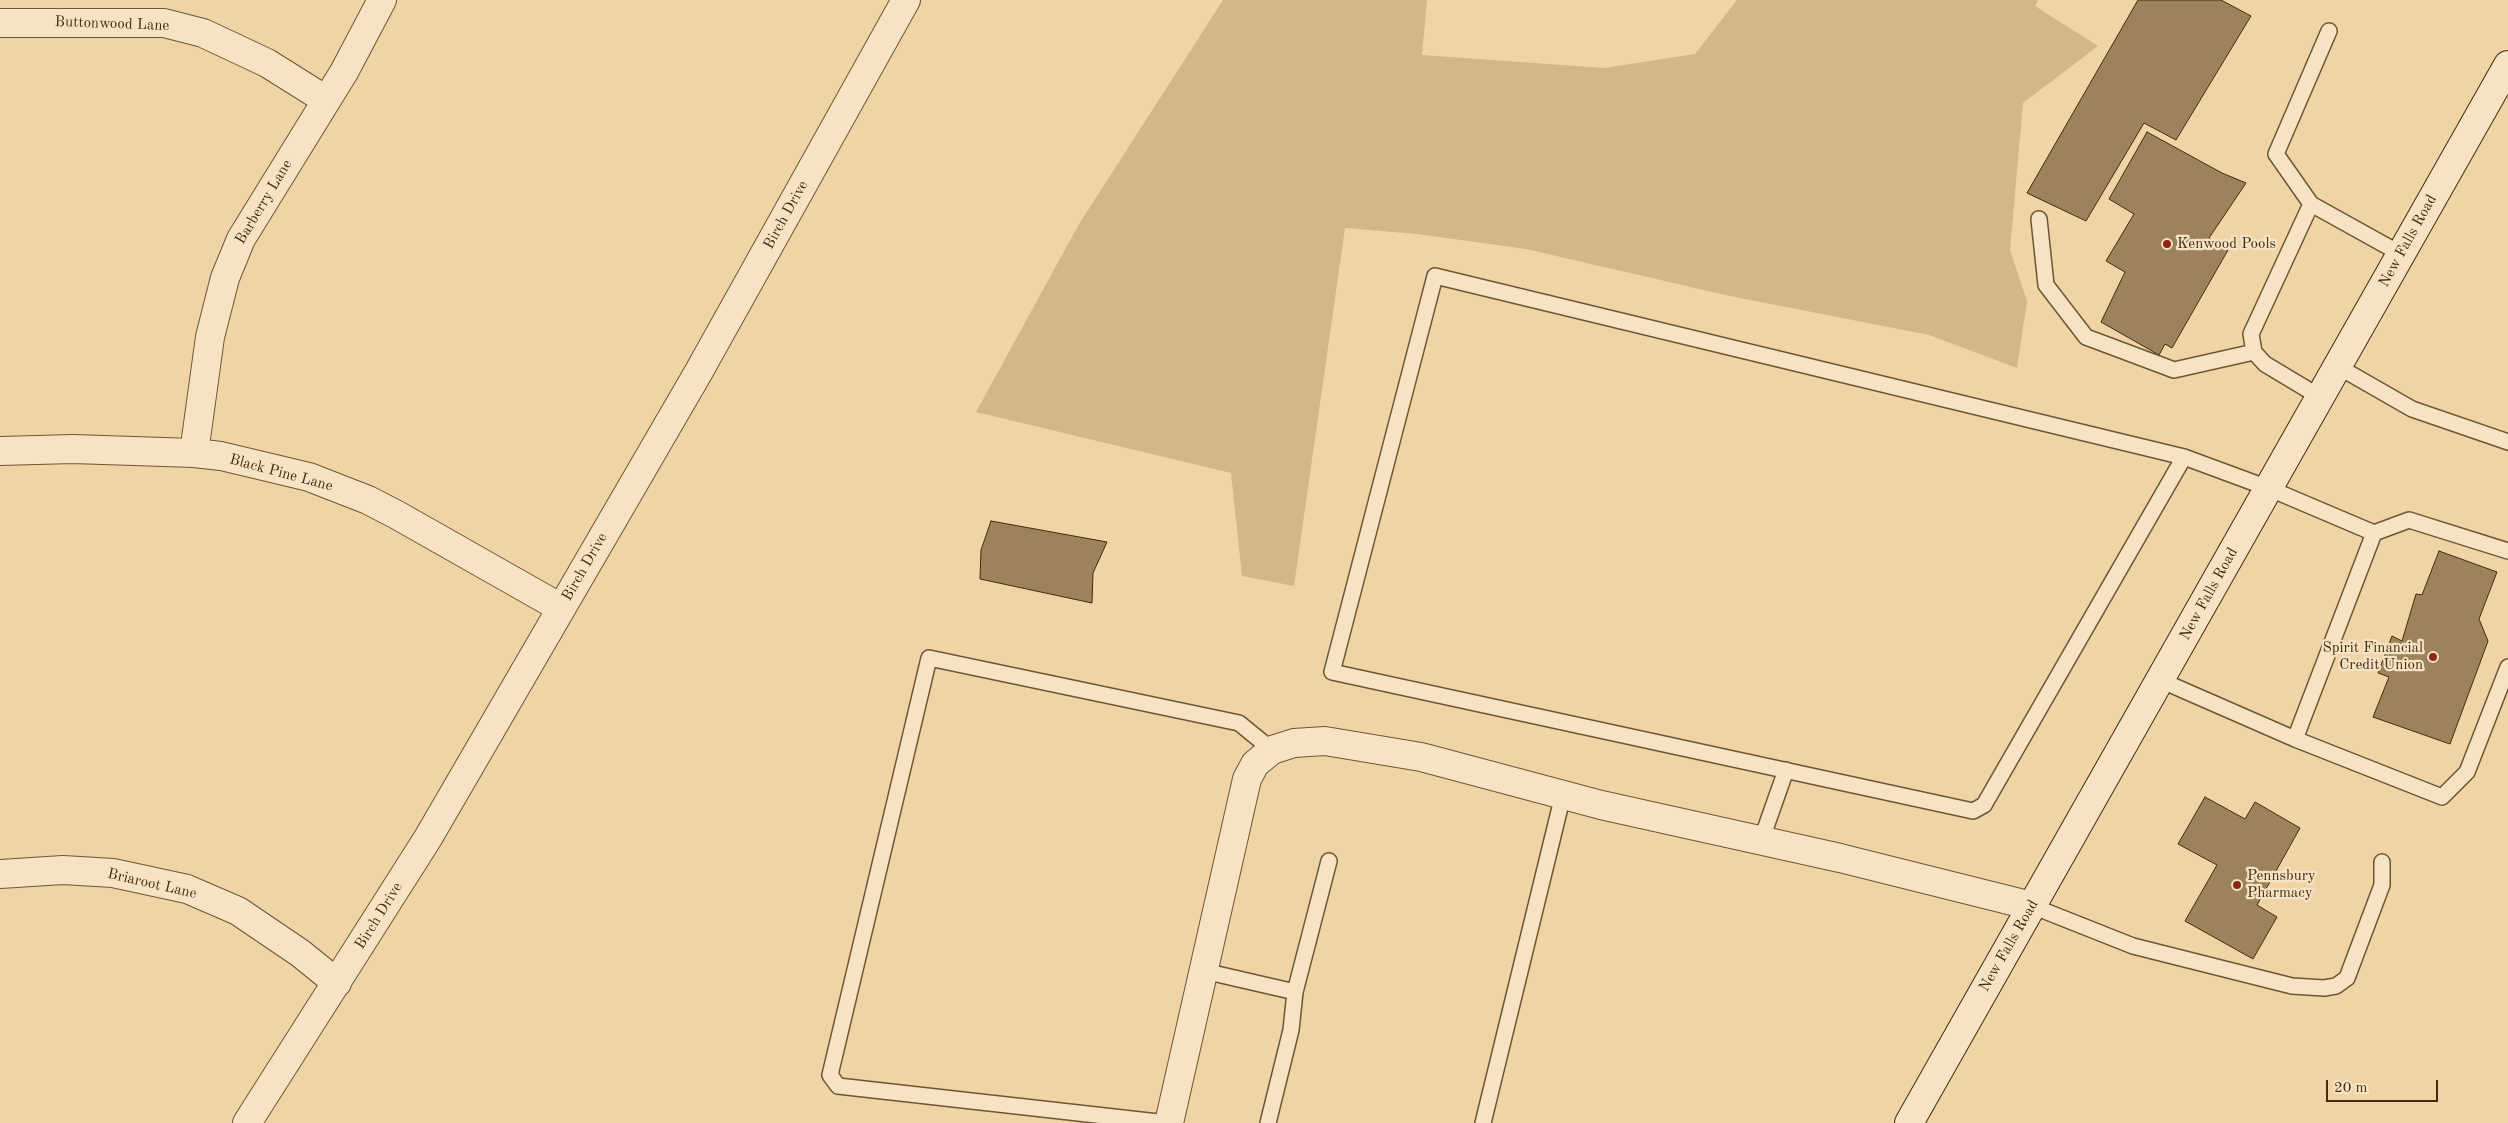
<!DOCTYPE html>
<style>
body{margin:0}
#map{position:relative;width:2508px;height:1123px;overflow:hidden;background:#f0d4a5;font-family:"Old Standard TT",serif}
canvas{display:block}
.scale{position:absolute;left:2326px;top:1080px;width:112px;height:22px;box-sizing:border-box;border:2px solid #412c0e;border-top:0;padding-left:6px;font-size:15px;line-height:18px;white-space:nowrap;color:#412c0e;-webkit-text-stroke:4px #f5e3c4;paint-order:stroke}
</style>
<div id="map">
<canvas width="2508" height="1123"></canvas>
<div class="scale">20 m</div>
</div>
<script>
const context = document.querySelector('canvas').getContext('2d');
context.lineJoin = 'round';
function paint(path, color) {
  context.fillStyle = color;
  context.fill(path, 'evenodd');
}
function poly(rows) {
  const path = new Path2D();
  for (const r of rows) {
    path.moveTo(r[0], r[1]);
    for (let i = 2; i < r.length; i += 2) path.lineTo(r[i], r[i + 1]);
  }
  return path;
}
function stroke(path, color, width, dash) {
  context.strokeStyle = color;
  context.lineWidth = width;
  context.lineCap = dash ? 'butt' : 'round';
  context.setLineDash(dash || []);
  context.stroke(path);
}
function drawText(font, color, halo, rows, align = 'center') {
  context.font = font + ' "Old Standard TT",serif';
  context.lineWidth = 4.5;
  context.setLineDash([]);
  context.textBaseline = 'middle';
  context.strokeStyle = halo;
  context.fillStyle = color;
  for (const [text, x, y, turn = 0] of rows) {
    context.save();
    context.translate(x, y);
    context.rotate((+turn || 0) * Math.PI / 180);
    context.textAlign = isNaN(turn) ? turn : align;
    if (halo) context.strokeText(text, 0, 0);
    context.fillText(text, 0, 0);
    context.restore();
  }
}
const green = poly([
 [1223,0,1427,0,1422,55,1604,68,1695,54,1737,0,2038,0,2035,6,2098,46,2023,103,2010,250,2027,301,2017,368,1929,335,1730,296,1526,249,1417,234,1345,228,1294,586,1242,576,1231,473,976,412,1079,224]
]);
const building = poly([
 [2138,0,2221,0,2251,16,2176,140,2144,123,2086,221,2027,193,2138,0],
 [2147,132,2222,173,2246,183,2209,238,2228,250,2172,348,2165,344,2159,355,2101,322,2125,272,2106,261,2134,214,2109,199,2147,132],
 [991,521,1107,542,1093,573,1092,603,980,579,981,550,991,521],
 [2439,551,2497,572,2479,619,2488,641,2450,744,2373,717,2389,677,2378,673,2392,636,2402,641,2416,594,2422,595,2439,551],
 [2205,797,2245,819,2255,802,2300,828,2257,905,2277,917,2253,959,2185,921,2217,865,2178,844,2205,797]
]);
const lane = poly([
 [2311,204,2401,254],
 [2039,219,2046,285,2086,337,2174,370,2254,352],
 [2337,366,2412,409,2508,442],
 [2320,397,2265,364,2254,352,2251,334,2311,204,2276,154,2329,31],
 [2184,457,1984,805,1973,811,1332,672,1435,276,2184,457,2268,488,2374,533,2409,520,2508,551],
 [2160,680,2295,739,2442,797,2467,772,2508,667],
 [2295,739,2374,533],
 [1761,841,1786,770],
 [2032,906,2133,946,2292,986,2324,988,2336,986,2347,978,2382,885,2382,862],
 [1204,971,1295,992,1291,1030,1268,1123],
 [1295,992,1329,861],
 [1167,1123,838,1086,830,1075,929,658,1239,723,1272,750],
 [1483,1123,1563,795]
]);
const street = poly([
 [0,23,164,23,203,33,267,63,326,100],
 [0,451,73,449,194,453,221,456,309,477,368,500,397,515,561,608],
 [194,453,210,337,225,278,241,239,344,72,382,0],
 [0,874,63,870,113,873,187,889,238,911,300,953,337,983],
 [247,1123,428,838,698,373,906,0],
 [1169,1123,1247,779,1255,764,1272,750,1294,743,1325,741,1421,757,1601,805,1840,858,2032,906]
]);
const secondary = poly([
 [1909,1123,2508,65]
]);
const markers = [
 [2167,244,5,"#8f2418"],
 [2433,657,5,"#8f2418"],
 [2237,885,5,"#8f2418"]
];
const streetNames = [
 ["Buttonwood Lane",112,24,2],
 ["Barberry Lane",264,202,-59],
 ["Birch Drive",786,215,-61],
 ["New Falls Road",2408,241,-61],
 ["Black Pine Lane",281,473,15],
 ["Birch Drive",585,567,-60],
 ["New Falls Road",2209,594,-61],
 ["Briaroot Lane",152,884,13],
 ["Birch Drive",379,916,-58],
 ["New Falls Road",2009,946,-60]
];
const poiNames = [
 ["Kenwood Pools",2177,244],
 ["Spirit Financial",2423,648,"right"],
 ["Credit Union",2423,665,"right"],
 ["Pennsbury",2247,876],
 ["Pharmacy",2247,893]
];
paint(green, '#d2b78b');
paint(building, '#9c835d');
stroke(building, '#412c0e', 1);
stroke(lane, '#6d5634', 18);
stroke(street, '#6d5634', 30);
stroke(secondary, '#412c0e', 30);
stroke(lane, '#f5e3c4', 15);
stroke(street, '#f5e3c4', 28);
stroke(secondary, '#f5e3c4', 28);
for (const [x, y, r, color] of markers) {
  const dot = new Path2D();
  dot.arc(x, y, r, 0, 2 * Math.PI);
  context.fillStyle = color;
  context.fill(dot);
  stroke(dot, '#f5e3c4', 2);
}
drawText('15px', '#412c0e', '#f5e3c4', streetNames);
drawText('15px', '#412c0e', '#f5e3c4', poiNames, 'left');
</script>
